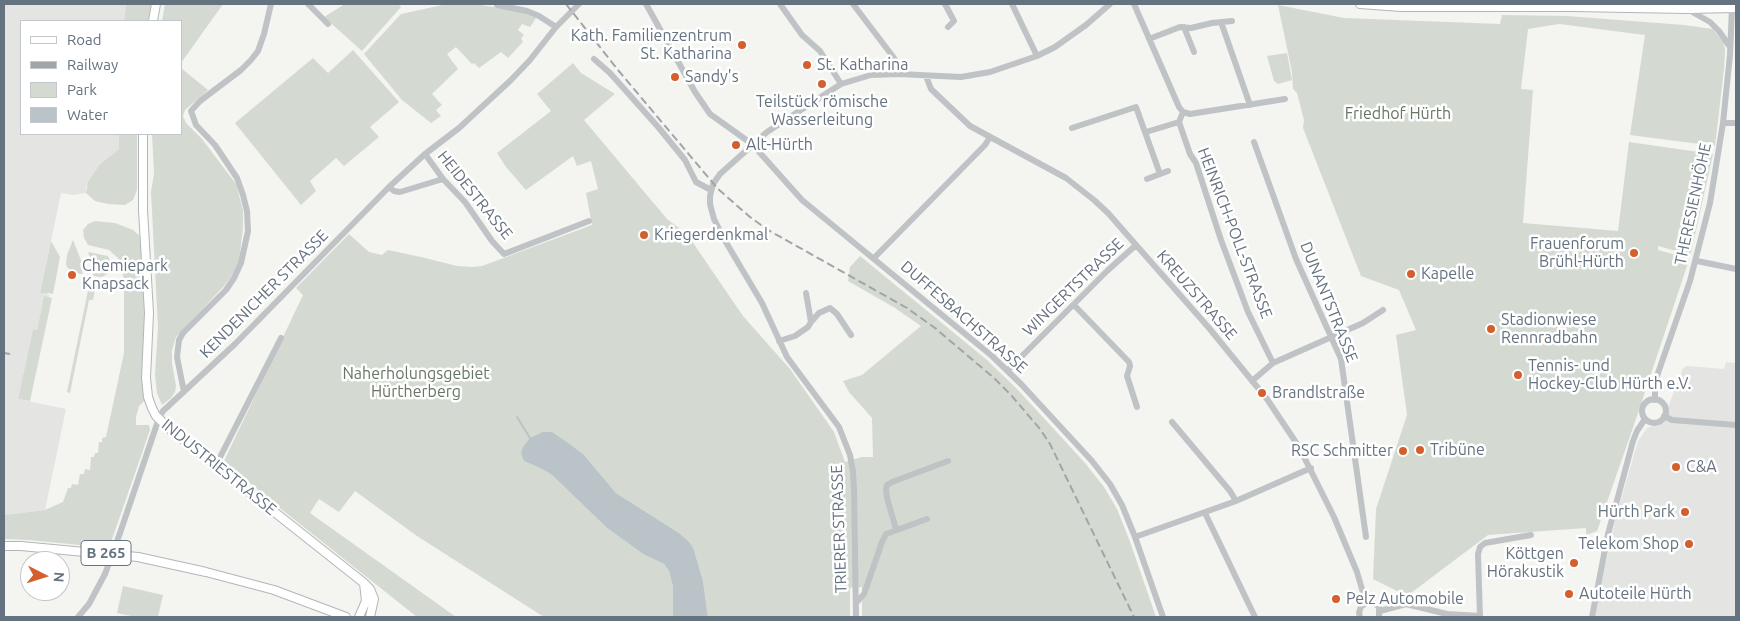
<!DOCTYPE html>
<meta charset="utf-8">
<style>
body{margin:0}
#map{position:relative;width:1740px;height:621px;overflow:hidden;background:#f4f4f0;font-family:Ubuntu,sans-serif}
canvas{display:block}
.frame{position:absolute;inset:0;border:5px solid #65727f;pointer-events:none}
.legend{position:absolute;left:20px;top:20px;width:162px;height:115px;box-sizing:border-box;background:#fff;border:1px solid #c1c7cc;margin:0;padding:6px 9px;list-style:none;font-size:15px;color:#65727f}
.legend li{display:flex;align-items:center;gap:10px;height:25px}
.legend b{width:25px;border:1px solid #c1c7cc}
.north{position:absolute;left:20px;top:551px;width:50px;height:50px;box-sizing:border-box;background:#fff;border:1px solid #c1c7cc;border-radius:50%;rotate:95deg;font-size:14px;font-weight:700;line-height:20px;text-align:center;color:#65727f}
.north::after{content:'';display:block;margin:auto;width:18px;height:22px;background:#d55e2e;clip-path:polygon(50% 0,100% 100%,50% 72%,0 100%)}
</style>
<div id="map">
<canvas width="1740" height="621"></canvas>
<div class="frame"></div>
<ul class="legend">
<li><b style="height:6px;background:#fff"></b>Road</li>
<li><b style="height:6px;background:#a1a5aa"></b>Railway</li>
<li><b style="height:14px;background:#d4dad1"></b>Park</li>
<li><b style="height:14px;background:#bac3c8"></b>Water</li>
</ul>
<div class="north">N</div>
</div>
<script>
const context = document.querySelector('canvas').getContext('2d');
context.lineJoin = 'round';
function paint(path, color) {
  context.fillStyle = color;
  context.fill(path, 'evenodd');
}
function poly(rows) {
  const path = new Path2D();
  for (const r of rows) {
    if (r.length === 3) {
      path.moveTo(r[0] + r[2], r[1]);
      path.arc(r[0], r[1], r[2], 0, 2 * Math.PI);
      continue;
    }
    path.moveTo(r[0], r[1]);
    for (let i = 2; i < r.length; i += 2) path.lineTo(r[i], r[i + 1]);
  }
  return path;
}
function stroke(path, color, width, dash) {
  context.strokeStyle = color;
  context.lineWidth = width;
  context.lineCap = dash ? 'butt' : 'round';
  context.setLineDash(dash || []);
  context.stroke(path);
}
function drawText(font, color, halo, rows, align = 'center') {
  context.font = font + ' Ubuntu,sans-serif';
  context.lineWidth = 5;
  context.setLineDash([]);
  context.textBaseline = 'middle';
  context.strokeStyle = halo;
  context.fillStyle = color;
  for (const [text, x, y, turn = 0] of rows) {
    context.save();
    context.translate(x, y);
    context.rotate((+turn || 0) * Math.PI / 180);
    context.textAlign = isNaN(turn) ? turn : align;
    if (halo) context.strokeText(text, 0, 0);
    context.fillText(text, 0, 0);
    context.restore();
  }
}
const built = poly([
 [4,4,126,4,124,21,21,21,21,134,119,134,119,149,100,164,86,187,86,193,73,195,61,193,40,293,49,295,49,297,44,297,37,330,33,329,18,399,66,409,45,510,4,515],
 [1726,362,1736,363,1736,617,1594,617,1615,520,1638,441,1647,428,1662,423,1683,368,1687,366,1724,369]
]);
const green = poly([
 [126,4,152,4,148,21,124,21],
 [165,4,223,4,181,63,181,21,162,21],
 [345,4,398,4,401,7,362,51,324,17],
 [447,4,474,4,520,11,536,18,530,27,522,24,518,30,524,35,521,38,523,42,508,58,501,52,479,68,474,63,472,64,456,47,447,54,458,69,432,94,442,105,436,110,441,116,431,123,402,100,364,54,401,14],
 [1278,5,1344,18,1500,24,1502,15,1567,16,1684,25,1713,29,1724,43,1725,50,1724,69,1715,146,1630,135,1645,35,1559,24,1528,29,1521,89,1533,90,1523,223,1618,231,1629,142,1713,154,1691,253,1687,254,1658,246,1658,250,1687,258,1689,260,1637,416,1597,531,1586,535,1586,528,1488,535,1407,596,1373,579,1376,509,1407,415,1396,335,1416,330,1399,290,1361,276,1303,128,1304,120,1297,93,1293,89,1292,72],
 [353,50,399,102,370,127,379,137,344,166,336,158,310,181,316,191,301,205,235,123,313,58,328,73],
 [1287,53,1292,80,1278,84,1274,81,1267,56],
 [573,63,581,73,615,94,584,120,667,219,687,234,743,316,790,369,834,432,845,462,862,457,873,457,872,418,849,392,843,381,862,375,921,326,895,308,848,281,850,267,860,256,987,360,1018,390,1085,463,1104,487,1117,509,1129,539,1156,617,862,617,862,587,850,588,850,617,708,617,703,581,694,550,679,533,616,493,584,455,524,461,542,469,552,475,607,528,643,554,664,564,669,571,673,587,673,617,544,617,417,536,355,491,339,512,319,499,310,513,456,617,417,617,271,501,224,461,303,295,296,288,349,234,369,252,382,255,388,250,421,257,457,266,472,267,482,266,592,225,586,193,598,189,591,161,577,166,573,156,526,190,506,167,497,153,551,111,537,94],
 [181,68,208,90,185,110,183,116,186,123,202,139,236,184,243,210,243,228,239,261,232,275,224,286,176,337,172,350,172,363,176,386,175,392,171,398,162,405,157,393,155,375,158,327,151,192,154,174,152,134,181,134],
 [119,134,137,134,137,190,133,200,125,205,108,204,95,201,86,193,88,182,100,164,119,149],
 [95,221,115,223,133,230,141,237,145,313,143,363,144,401,139,406,136,417,136,425,149,425,150,430,109,548,29,540,4,539,4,515,45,510,63,502,68,488,71,488,72,484,78,485,80,474,84,474,85,469,90,470,91,457,94,457,95,453,98,453,99,442,102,442,102,438,106,437,124,353,124,283,122,268,118,258,109,250,88,245,84,238,83,230,88,224],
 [73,240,84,268,82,274,74,273,67,267,66,264,67,255],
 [51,241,60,257,53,294,48,293,47,294,40,293],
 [88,252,108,256,112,265,109,273,102,277,93,276,92,263],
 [89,286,94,286,95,290,93,300,89,300,70,393,67,392],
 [44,296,52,298,30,401,18,399,33,329,37,330],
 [123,586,163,595,158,617,136,617,117,613]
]);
const water = poly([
 [543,432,552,432,568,443,584,455,616,493,679,533,690,543,694,550,703,581,708,617,673,617,673,587,669,571,664,564,643,554,607,528,552,475,542,469,524,461,521,453,523,447,530,438]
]);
const stream = poly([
 [517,417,530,438]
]);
const minor = poly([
 [308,4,328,24],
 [646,4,695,92,710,114,752,144,802,200,992,356,1021,384,1092,461,1110,484,1122,505,1135,537,1163,617],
 [780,4,802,35,820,51,841,84],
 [853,4,894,58,898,66,899,74],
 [945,4,954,21,948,27],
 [1012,4,1037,56],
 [1134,4,1179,107,1183,112,1190,114,1285,99],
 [497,5,527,11,539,16,556,27],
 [1687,9,1710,22,1719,31,1730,47],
 [1221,22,1250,105],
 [1184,27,1194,52],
 [1149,39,1180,27,1191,28,1212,23,1232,21],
 [594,59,610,73,659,128,685,160,696,182,711,190],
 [926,76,931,89,970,126,1066,178,1094,200,1108,213,1209,328,1267,399,1299,447,1334,517,1357,572,1366,603],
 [1183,112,1179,122,1190,154,1196,163,1221,240,1248,312,1273,363],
 [1723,123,1736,123],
 [1072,128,1136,107,1160,174],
 [1146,132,1179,122],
 [1254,142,1296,259,1341,359,1366,537],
 [425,154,443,179,465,202,492,241,504,254,589,221],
 [1147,179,1168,171],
 [389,187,394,191,400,192,443,179],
 [874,258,985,145,990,137],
 [1697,261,1736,269],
 [1074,305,1129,362,1130,366,1127,376,1137,407],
 [811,322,819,313,830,308,837,314,851,335],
 [779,341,795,336,808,327,811,322,806,293],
 [1008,370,1107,271,1136,245],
 [1252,381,1273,363,1363,323,1383,310],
 [184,392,177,357,179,340,183,333,226,290,234,278,241,263,248,231,247,211,243,195,237,178,215,145,196,125,191,111,200,101,241,70,251,60,258,51,264,34,271,4],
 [1654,411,12],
 [1655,400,1655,387,1657,376,1690,281,1710,203,1723,123,1730,55,1732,8],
 [1664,416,1672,420,1736,425],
 [1172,422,1230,491,1236,501],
 [216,465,281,338],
 [1205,513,1255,617],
 [896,529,887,498,886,490,887,485,892,482,948,461],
 [120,533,159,418,163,411,235,344,389,187,425,154,459,128,511,80,530,60,556,27,579,4],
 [1135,537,1236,501,1311,468],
 [856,603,864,594,882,542,886,534,927,519],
 [1380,611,1406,604,1447,614,1480,616],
 [78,617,89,604,105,574],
 [856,617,854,489,853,472,850,455,839,427,787,357,762,303,724,239,714,219,710,204,710,196,713,184,720,174,767,132,841,84,871,75,899,74,961,77,990,72,1037,56,1055,47,1086,25,1110,4],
 [1360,617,1359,613,1361,606,1369,602,1374,603,1379,607,1379,617],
 [1480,617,1478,554,1480,547,1485,543,1531,535],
 [1592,617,1608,534,1633,441,1637,431,1645,419]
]);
const major = poly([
 [1360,4,1401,7,1572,7,1687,9,1736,8],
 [153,21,156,4],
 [143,134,143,210,149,313,146,378,148,397,152,408,156,416,171,430,364,583,370,589,374,599,370,617],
 [4,546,21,546,138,557,206,572,274,590,346,617],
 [359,617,366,601,364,583]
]);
const rail = poly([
 [566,4,618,70,718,189,750,217,768,230,907,308,935,328,994,378,1011,395,1040,429,1050,444,1134,617],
 [4,353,10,354]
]);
const minorBridge = poly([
 [105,574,120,533]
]);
const markers = [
 [742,45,5,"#d55e2e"],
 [807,65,5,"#d55e2e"],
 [675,77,5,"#d55e2e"],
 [822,84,5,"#d55e2e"],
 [736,145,5,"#d55e2e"],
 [644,235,5,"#d55e2e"],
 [1634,253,5,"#d55e2e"],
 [1411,274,5,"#d55e2e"],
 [72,275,5,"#d55e2e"],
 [1491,329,5,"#d55e2e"],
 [1518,375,5,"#d55e2e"],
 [1262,393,5,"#d55e2e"],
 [1420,450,5,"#d55e2e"],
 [1403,451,5,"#d55e2e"],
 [1676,467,5,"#d55e2e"],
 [1685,512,5,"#d55e2e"],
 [1689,544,5,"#d55e2e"],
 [1574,563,5,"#d55e2e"],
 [1569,594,5,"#d55e2e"],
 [1336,599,5,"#d55e2e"]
];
const shields = [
 [106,553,50]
];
const shieldNames = [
 ["B 265",106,553]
];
const poiNames = [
 ["Kath. Familienzentrum",732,36,"right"],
 ["St. Katharina",732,54,"right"],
 ["St. Katharina",817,65],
 ["Sandy's",685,77],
 ["Teilstück römische",822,102,"center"],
 ["Wasserleitung",822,120,"center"],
 ["Alt-Hürth",746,145],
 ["Kriegerdenkmal",654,235],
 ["Frauenforum",1624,244,"right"],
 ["Brühl-Hürth",1624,262,"right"],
 ["Chemiepark",82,266],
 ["Knapsack",82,284],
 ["Kapelle",1421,274],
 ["Stadionwiese",1501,320],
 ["Rennradbahn",1501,338],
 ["Tennis- und",1528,366],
 ["Hockey-Club Hürth e.V.",1528,384],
 ["Brandlstraße",1272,393],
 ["Tribüne",1430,450],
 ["RSC Schmitter",1393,451,"right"],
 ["C&A",1686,467],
 ["Hürth Park",1675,512,"right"],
 ["Telekom Shop",1679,544,"right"],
 ["Köttgen",1564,554,"right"],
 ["Hörakustik",1564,572,"right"],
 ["Autoteile Hürth",1579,594],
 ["Pelz Automobile",1346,599]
];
const parkNames = [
 ["Friedhof Hürth",1398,114],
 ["Naherholungsgebiet",416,374],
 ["Hürtherberg",416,392]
];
const streetNames = [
 ["HEIDESTRASSE",475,195,51],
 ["THERESIENHÖHE",1693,204,-78],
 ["HEINRICH-POLL-STRASSE",1235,233,69],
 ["WINGERTSTRASSE",1073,287,-44],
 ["KENDENICHER STRASSE",264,294,-45],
 ["KREUZSTRASSE",1197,295,49],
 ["DUNANTSTRASSE",1329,302,68],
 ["DUFFESBACHSTRASSE",964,317,41],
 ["INDUSTRIESTRASSE",219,467,39],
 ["TRIERER STRASSE",839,529,-92]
];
paint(built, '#e4e5e3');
paint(green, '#d4dad1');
paint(water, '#bac3c8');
stroke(stream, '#bac3c8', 2);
stroke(major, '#b3b6b9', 10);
stroke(minor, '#bfc3c6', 6);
stroke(major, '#fff', 8);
stroke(rail, '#a1a5aa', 2, [8, 4]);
stroke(minorBridge, '#bfc3c6', 6);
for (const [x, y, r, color] of markers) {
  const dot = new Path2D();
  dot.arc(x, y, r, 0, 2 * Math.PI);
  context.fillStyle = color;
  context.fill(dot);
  stroke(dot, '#fff', 2);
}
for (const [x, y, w] of shields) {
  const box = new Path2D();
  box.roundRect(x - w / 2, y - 12.5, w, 25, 4);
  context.fillStyle = '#fff';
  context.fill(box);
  stroke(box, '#65727f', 1);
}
drawText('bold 15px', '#65727f', null, shieldNames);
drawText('16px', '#65727f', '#fff', poiNames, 'left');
drawText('16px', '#667763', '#fff', parkNames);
drawText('16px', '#65727f', '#fff', streetNames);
</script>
